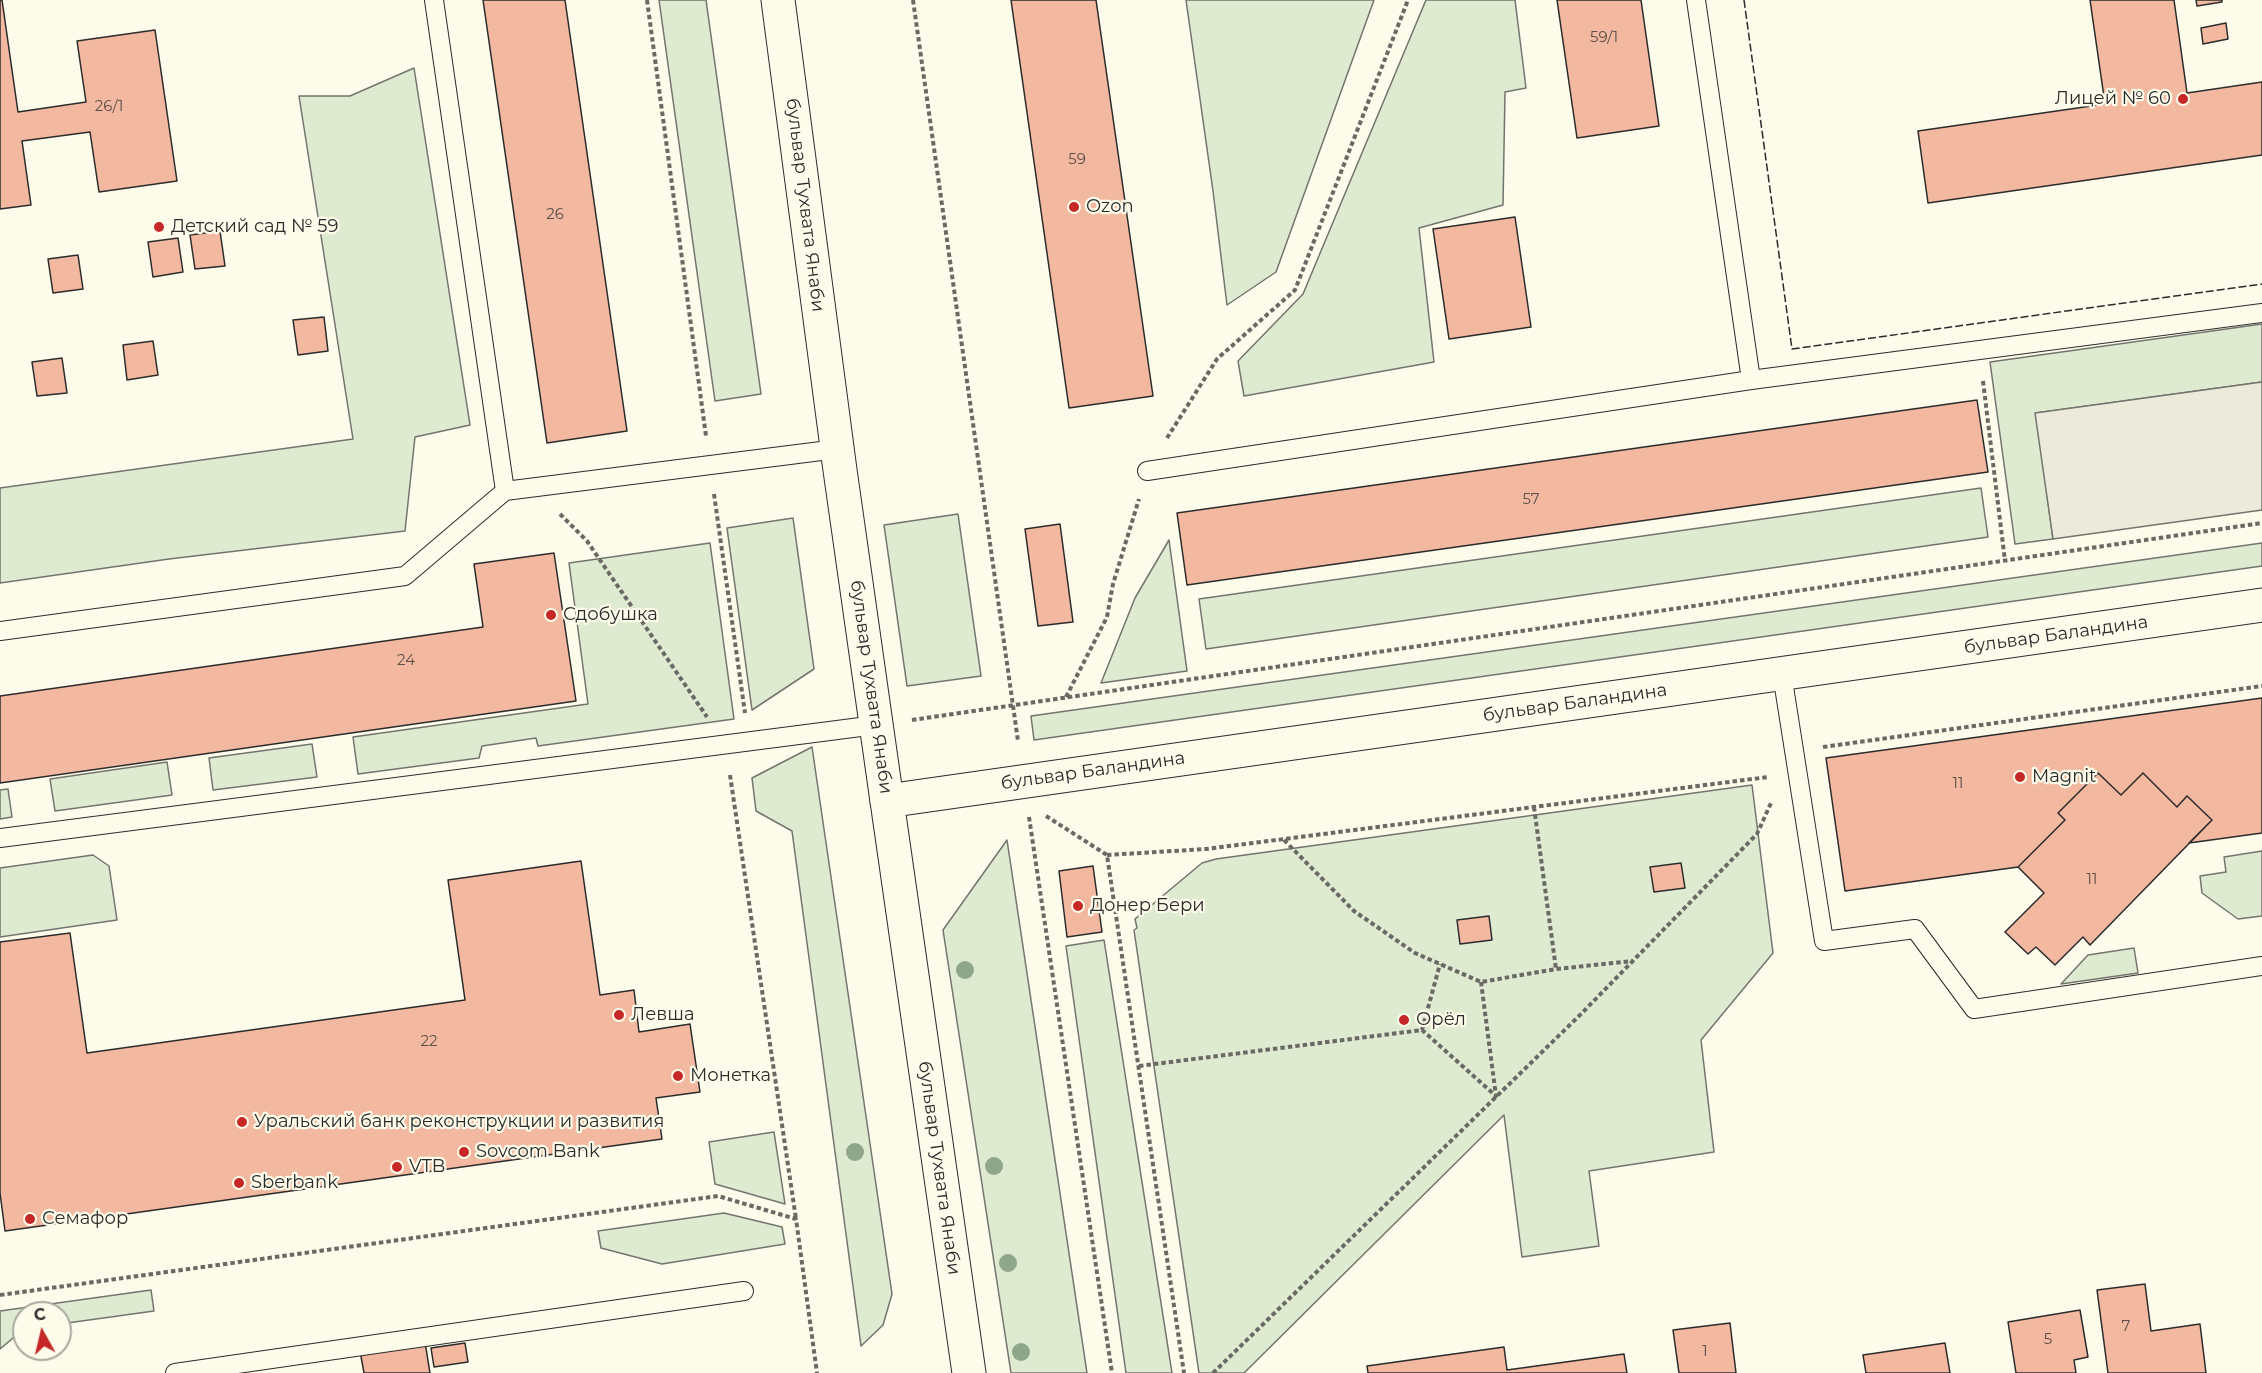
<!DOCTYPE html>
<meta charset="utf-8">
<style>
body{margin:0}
#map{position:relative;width:2262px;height:1373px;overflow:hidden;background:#fdfbea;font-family:Montserrat,sans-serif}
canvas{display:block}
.north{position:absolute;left:12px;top:1301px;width:60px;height:60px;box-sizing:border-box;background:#fdfbea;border:2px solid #a9a89e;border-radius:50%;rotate:352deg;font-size:16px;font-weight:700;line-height:24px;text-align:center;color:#2b2b2b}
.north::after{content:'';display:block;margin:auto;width:21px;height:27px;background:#c62828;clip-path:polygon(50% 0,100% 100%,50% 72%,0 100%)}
</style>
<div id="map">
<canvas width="2262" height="1373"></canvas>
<div class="north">С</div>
</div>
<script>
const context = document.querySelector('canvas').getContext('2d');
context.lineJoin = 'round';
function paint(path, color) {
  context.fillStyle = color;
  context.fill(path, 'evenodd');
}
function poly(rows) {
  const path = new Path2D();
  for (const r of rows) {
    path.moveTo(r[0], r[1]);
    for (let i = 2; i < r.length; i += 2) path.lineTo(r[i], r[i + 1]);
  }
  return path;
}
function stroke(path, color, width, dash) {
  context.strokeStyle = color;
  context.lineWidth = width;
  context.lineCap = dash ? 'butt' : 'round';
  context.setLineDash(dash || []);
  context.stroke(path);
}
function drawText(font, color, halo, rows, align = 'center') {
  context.font = font + ' Montserrat,sans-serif';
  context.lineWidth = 4.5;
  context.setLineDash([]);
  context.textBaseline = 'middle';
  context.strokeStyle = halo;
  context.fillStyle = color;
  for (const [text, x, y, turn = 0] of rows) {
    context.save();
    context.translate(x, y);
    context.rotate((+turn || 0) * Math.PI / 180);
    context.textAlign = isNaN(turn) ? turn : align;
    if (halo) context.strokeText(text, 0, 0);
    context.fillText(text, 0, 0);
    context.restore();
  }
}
const green = poly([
 [659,0,706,0,761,394,715,401,659,0],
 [1186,0,1374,0,1276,272,1227,305,1213,191,1186,0],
 [1426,0,1515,0,1526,88,1505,92,1503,205,1419,228,1434,362,1244,396,1238,361,1303,294,1426,0],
 [414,68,470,425,415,437,405,531,169,559,0,583,0,488,353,439,299,96,350,96,414,68],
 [2262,324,2262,382,2036,413,2053,539,2015,544,1990,362,2262,324],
 [1981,488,1988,537,1206,649,1199,599,1981,488],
 [958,514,981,676,907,686,884,525,958,514],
 [793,518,814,669,752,710,727,528,793,518],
 [1169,540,1187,671,1101,683,1135,598,1169,540],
 [710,543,734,719,538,746,536,738,482,746,479,758,358,774,353,737,588,704,569,563,710,543],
 [2262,543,2262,566,1034,740,1031,716,2262,543],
 [312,744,317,777,213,790,209,758,312,744],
 [812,747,892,1294,883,1325,861,1346,792,831,756,811,752,778,812,747],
 [167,762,172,795,55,811,50,779,167,762],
 [1752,785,1773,953,1701,1040,1714,1152,1589,1171,1599,1246,1522,1257,1504,1115,1244,1373,1199,1373,1134,930,1137,928,1135,919,1202,863,1216,859,1752,785],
 [8,789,12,817,0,819,0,790,8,789],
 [1007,840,1087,1373,1011,1373,943,930,1007,840],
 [2262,851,2262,916,2238,919,2202,893,2200,876,2226,872,2224,857,2262,851],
 [93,855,109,866,117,920,0,937,0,868,93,855],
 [1104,940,1172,1373,1126,1373,1066,946,1104,940],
 [2134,948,2138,973,2061,984,2088,955,2134,948],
 [774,1132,785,1204,715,1184,709,1142,774,1132],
 [724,1213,782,1227,785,1244,662,1264,601,1248,598,1231,724,1213],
 [151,1290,154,1311,60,1324,60,1313,24,1313,24,1329,0,1349,0,1311,151,1290]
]);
const parking = poly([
 [2262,382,2262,510,2053,539,2035,413,2262,382]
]);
const building = poly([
 [0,0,2,0,18,112,86,102,77,41,155,30,177,181,99,192,90,132,22,141,31,205,0,209,0,0],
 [483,0,565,0,627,431,547,443,483,0],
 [1011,0,1096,0,1153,396,1069,408,1011,0],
 [1557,0,1641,0,1659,126,1577,138,1557,0],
 [2090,0,2174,0,2187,93,2262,82,2262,155,1928,203,1918,131,2105,104,2090,0],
 [2196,0,2222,0,2222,2,2197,6,2196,0],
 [2226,23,2228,39,2203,44,2201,28,2226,23],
 [1515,217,1531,327,1449,339,1433,229,1515,217],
 [220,231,225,266,195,269,190,235,220,231],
 [178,238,183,272,153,277,148,242,178,238],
 [78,255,83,289,53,293,48,259,78,255],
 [324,317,328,351,298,355,293,320,324,317],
 [153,341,158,375,127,380,123,345,153,341],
 [62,358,67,393,37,396,32,362,62,358],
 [1977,400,1988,472,1187,585,1177,513,1977,400],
 [1060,524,1073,622,1038,626,1025,529,1060,524],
 [554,553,576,701,0,783,0,696,483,627,474,564,554,553],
 [2262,698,2262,833,2189,843,2212,820,2187,796,2177,807,2143,773,2121,795,2098,773,2058,813,2065,820,2018,867,1845,891,1826,758,2262,698],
 [2098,773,2121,795,2143,773,2177,807,2187,796,2212,820,2090,945,2083,937,2055,965,2036,947,2028,954,2005,932,2044,893,2018,867,2065,820,2058,813,2098,773],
 [581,861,600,995,634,990,639,1032,690,1024,700,1092,656,1098,662,1139,5,1231,0,1193,0,942,70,933,87,1053,465,1000,448,880,581,861],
 [1681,863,1685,888,1654,892,1650,867,1681,863],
 [1093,866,1102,932,1067,937,1059,871,1093,866],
 [1489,916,1492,940,1460,944,1457,920,1489,916],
 [2145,1284,2151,1331,2200,1324,2206,1373,2108,1373,2097,1290,2145,1284],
 [2080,1310,2088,1357,2074,1360,2076,1373,2016,1373,2008,1322,2080,1310],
 [1730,1323,1736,1373,1679,1373,1673,1330,1730,1323],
 [425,1342,430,1373,364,1373,360,1351,425,1342],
 [465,1343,468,1362,434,1367,431,1348,465,1343],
 [1945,1343,1950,1373,1866,1373,1863,1355,1945,1343],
 [1504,1347,1507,1370,1624,1354,1627,1373,1368,1373,1367,1366,1504,1347]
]);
const path = poly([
 [647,0,706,436],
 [913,0,1018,741],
 [1983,381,2005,561],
 [1167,438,1217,359,1295,290,1408,0],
 [714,494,745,713],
 [560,514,587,541,707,717],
 [1066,697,1107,617,1113,584,1139,499],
 [912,720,2262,523],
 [1823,747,2262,686],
 [730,775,796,1219],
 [1534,807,1556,969],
 [1046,816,1107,855,1184,1373],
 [1029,817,1112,1373],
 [1284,840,1354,911,1415,953,1481,982,1556,969,1633,961],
 [1107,855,1206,849,1768,777],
 [1422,1030,1440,964],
 [1139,1066,1422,1030,1496,1096,1481,982],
 [0,1295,718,1196,796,1219,817,1373],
 [1213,1373,1580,1015,1757,834,1771,803]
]);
const service = poly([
 [434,0,505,491],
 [1696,0,1751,380],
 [1147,471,1751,380,2262,313],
 [0,631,405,576,505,491,837,449],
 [1782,674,1824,941,1915,929,1974,1009,2262,966],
 [0,838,876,725],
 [175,1373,744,1291]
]);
const tertiary = poly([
 [887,801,969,1373]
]);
const secondary = poly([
 [778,0,840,470,887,801,2262,605]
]);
const fence = poly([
 [1744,0,1792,349,2262,284]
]);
const trees = [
 [965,970],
 [855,1152],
 [994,1166],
 [1008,1263],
 [1021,1352]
];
const markers = [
 [2183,99,6,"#c62828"],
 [1074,207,6,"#c62828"],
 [159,227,6,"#c62828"],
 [551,615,6,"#c62828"],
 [2020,777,6,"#c62828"],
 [1078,906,6,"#c62828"],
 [619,1015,6,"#c62828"],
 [1404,1020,6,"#c62828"],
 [678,1076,6,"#c62828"],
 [242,1122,6,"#c62828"],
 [464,1152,6,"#c62828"],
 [397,1167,6,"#c62828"],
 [239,1183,6,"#c62828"],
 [30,1219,6,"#c62828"]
];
const numberNames = [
 ["59/1",1604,38],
 ["26/1",109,107],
 ["59",1077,160],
 ["26",555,215],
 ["57",1531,500],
 ["24",406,661],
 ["11",1958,784],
 ["11",2092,880],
 ["22",429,1042],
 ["7",2126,1327],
 ["5",2048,1340],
 ["1",1705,1352]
];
const poiNames = [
 ["Лицей № 60",2171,99,"right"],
 ["Ozon",1086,207],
 ["Детский сад № 59",171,227],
 ["Сдобушка",563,615],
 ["Magnit",2032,777],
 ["Донер Бери",1090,906],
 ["Левша",631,1015],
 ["Орёл",1416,1020],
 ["Монетка",690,1076],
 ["Уральский банк реконструкции и развития",254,1122],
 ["Sovcom Bank",476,1152],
 ["VTB",409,1167],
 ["Sberbank",251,1183],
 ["Семафор",42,1219]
];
const streetNames = [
 ["бульвар Тухвата Янаби",805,205,83],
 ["бульвар Баландина",2056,635,-8],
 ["бульвар Тухвата Янаби",871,687,82],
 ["бульвар Баландина",1575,703,-8],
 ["бульвар Баландина",1093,771,-8],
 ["бульвар Тухвата Янаби",939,1168,82]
];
paint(green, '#deebd1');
stroke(green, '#74746e', 1.5);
paint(parking, '#eceadb');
stroke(parking, '#74746e', 1.5);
paint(building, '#f2b8a0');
stroke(building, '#2b2b2b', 1.5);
stroke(service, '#2b2b2b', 20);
stroke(tertiary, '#2b2b2b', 35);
stroke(secondary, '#2b2b2b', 35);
stroke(path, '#6a6964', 4, [4.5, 3]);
stroke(service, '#fdfbea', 18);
stroke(tertiary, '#fdfbea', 33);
stroke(secondary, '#fdfbea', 33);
stroke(fence, '#2b2b2b', 1.5, [8, 3]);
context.fillStyle = '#8ea78a';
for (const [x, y] of trees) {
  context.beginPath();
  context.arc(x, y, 9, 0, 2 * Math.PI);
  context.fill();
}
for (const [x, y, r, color] of markers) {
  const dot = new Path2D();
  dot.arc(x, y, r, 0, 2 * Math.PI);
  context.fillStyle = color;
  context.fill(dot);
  stroke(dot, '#fdfbea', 2);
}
drawText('15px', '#5d4e48', null, numberNames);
drawText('18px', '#2b2b2b', '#fdfbea', poiNames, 'left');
drawText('18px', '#2b2b2b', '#fdfbea', streetNames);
</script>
